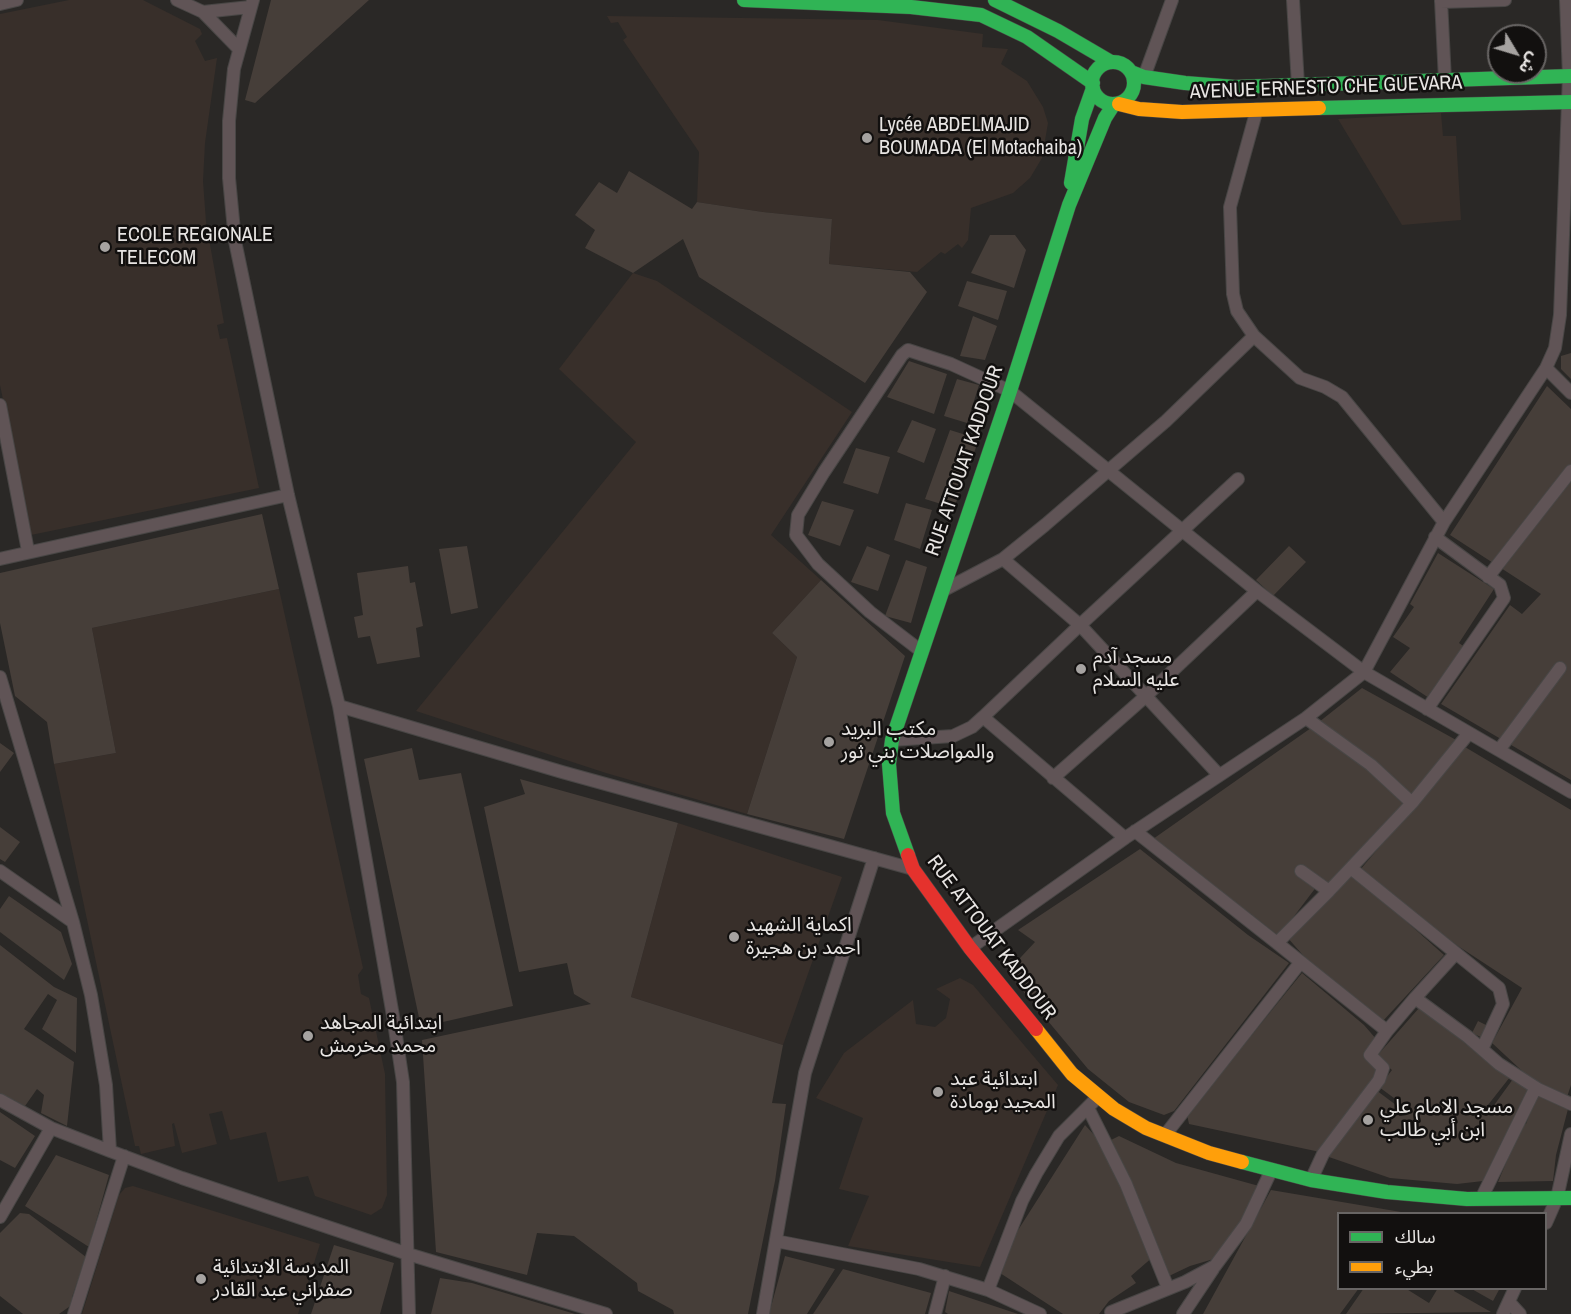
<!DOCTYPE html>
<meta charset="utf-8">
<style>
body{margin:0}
#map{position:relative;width:1571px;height:1314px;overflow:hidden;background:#2a2826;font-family:"Archivo Narrow","Noto Sans Arabic",sans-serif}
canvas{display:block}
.legend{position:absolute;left:1337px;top:1212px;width:210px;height:78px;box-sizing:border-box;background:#12100f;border:2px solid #686564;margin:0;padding:8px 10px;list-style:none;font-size:18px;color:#e8e5e3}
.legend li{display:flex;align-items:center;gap:12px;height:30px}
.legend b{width:30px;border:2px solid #686564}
.north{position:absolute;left:1487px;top:24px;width:60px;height:60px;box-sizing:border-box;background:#12100f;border:2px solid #686564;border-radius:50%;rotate:128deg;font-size:16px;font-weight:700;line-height:24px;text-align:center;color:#e8e5e3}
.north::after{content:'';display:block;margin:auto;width:21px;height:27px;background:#a6a3a1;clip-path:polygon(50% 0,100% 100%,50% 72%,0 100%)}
</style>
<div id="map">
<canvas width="1571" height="1314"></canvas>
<ul class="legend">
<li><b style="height:8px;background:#30b455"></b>سالك</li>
<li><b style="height:8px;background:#ff9f0a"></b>بطيء</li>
</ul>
<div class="north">ش</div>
</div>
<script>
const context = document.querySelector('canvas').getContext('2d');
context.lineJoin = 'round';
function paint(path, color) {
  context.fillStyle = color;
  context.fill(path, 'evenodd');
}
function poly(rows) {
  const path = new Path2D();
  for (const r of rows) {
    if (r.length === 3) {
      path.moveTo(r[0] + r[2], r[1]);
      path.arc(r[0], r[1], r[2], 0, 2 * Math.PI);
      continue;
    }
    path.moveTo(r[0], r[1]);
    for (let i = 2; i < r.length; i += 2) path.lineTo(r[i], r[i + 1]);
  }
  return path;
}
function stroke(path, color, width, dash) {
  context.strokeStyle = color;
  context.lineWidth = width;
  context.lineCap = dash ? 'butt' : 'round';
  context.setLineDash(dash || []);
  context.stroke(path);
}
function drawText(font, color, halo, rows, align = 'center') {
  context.font = font + ' "Archivo Narrow","Noto Sans Arabic",sans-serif';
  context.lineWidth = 5;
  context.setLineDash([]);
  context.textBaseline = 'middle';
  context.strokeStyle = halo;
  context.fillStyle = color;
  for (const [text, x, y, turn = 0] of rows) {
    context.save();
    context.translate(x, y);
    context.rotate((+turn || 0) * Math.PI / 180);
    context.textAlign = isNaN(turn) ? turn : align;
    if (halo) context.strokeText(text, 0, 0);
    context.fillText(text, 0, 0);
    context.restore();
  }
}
const built = poly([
 [69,0,143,0,200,29,202,34,195,41,205,61,217,58,205,143,203,181,206,222,224,323,217,325,220,339,227,338,259,488,31,535,0,385,0,14],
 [607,16,878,20,983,34,982,47,1008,49,1001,64,1027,81,1043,107,1048,123,1042,158,1030,178,1013,193,971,208,968,240,962,248,958,244,945,254,941,252,917,272,829,264,832,219,763,212,697,202,699,152,623,40,627,37,618,22,611,23],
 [1441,113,1443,136,1456,136,1461,220,1402,225,1338,119],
 [633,273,657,281,852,412,771,535,821,580,772,633,797,657,747,814,606,773,416,711,636,442,559,369],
 [279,589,363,968,358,975,361,994,369,998,385,1074,387,1195,382,1208,371,1215,315,1196,308,1176,278,1182,266,1132,230,1140,222,1111,209,1114,217,1144,182,1153,174,1123,172,1124,175,1146,141,1154,139,1146,135,1146,54,764,116,753,92,628],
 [678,823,842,877,783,1045,631,997],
 [960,978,973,985,1058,1085,980,1267,848,1246,869,1196,839,1189,863,1118,816,1098,844,1053,913,1000,916,1024,935,1027,946,1018,950,999,936,989],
 [133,1186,320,1244,298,1314,82,1314,119,1195,125,1188]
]);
const building = poly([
 [271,0,369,0,255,103,245,100],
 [629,171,692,209,697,202,763,212,832,219,829,264,910,272,927,292,865,383,699,277,683,239,633,273,585,248,595,230,575,215,599,182,617,193],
 [990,235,1015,235,1026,250,1014,288,971,273],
 [967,281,1007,291,998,320,958,306],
 [973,316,997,326,985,360,960,356],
 [1571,353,1571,379,1561,369,1561,356],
 [909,361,947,374,934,414,887,397],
 [957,379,979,385,967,423,944,416],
 [1547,386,1571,409,1571,780,1441,704,1510,605,1522,614,1541,594,1450,535],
 [912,420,936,429,924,463,897,452],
 [950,430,979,439,954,508,925,499],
 [856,448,890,457,878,494,843,483],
 [822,501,854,510,840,546,808,535],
 [906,503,932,510,920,549,894,540],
 [262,514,279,589,92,628,116,753,54,764,47,722,15,696,0,623,0,573],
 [467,546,478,608,451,614,439,549],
 [867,546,890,555,878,591,851,582],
 [1289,546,1306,562,1273,596,1256,580],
 [1438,553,1494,589,1459,643,1466,648,1429,698,1390,672,1410,648,1393,637,1414,607,1410,604],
 [906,560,927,567,911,623,885,616],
 [408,566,410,583,415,582,423,626,416,628,420,657,377,664,370,636,358,638,354,617,363,615,357,573],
 [821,580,905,656,844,839,747,814,797,657,772,633],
 [1362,688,1458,741,1414,797,1319,722],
 [1311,728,1368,768,1408,803,1328,888,1317,886,1279,936,1153,839],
 [0,743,14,753,0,772],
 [1465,747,1571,810,1571,1085,1567,1097,1533,1081,1492,1043,1522,988,1458,946,1359,871],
 [412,748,419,780,461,773,513,1006,421,1027,364,759],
 [520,779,678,823,631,997,783,1045,772,1103,786,1104,775,1181,748,1314,674,1314,673,1310,638,1291,637,1283,574,1236,537,1233,527,1275,436,1252,422,1040,591,1004,574,994,567,963,519,972,484,807,525,794],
 [0,827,20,842,5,862,0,859],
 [1140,849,1248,935,1289,963,1174,1111,1164,1115,1129,1102,1088,1069,1007,972,1035,942,1018,930],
 [1352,873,1444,955,1382,1022,1308,961,1287,937],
 [9,896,61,932,72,964,64,980,0,932,0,909],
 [0,945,54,987,77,998,76,1053,42,1029,57,1000,48,994,24,1029,74,1062,67,1126,41,1113,44,1095,37,1089,25,1106,0,1093],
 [1302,973,1364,1025,1377,1040,1364,1056,1378,1069,1375,1081,1320,1152,1189,1124,1187,1115],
 [1419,1008,1510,1077,1488,1105,1492,1108,1513,1079,1532,1089,1500,1145,1503,1148,1494,1168,1483,1181,1457,1184,1390,1178,1326,1156,1376,1090,1396,1105,1398,1101,1379,1087,1392,1070,1376,1057],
 [1478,1021,1490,1027,1485,1039,1472,1033],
 [1537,1093,1568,1109,1556,1155,1553,1181,1498,1182,1509,1156,1518,1125,1526,1124],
 [0,1112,35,1136,15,1168,0,1160],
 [1085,1125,1109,1151,1154,1256,1131,1276,1136,1283,1109,1301,1099,1314,1063,1314,1000,1273,1006,1249],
 [1119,1136,1176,1163,1259,1186,1244,1226,1217,1258,1190,1266,1169,1276,1111,1140],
 [56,1155,109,1175,89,1247,25,1206],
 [1271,1190,1401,1212,1338,1214,1338,1288,1359,1288,1340,1314,1203,1314],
 [20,1213,29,1214,86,1257,72,1297,73,1304,59,1314,23,1314,0,1296,0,1233],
 [334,1245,394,1263,380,1314,311,1314],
 [785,1256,835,1269,807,1314,769,1314],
 [843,1269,931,1293,925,1314,813,1314],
 [440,1278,472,1283,575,1314,431,1314],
 [1364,1288,1405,1288,1429,1303,1438,1288,1455,1288,1454,1291,1491,1312,1346,1314],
 [1470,1288,1500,1288,1493,1301],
 [949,1291,1018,1314,948,1314,945,1312]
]);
const street = poly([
 [177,0,203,12,239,49],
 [253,0,234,69,229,121,229,178,235,241,288,495,339,706,393,1016,403,1082,409,1314],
 [1293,0,1298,85],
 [1441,0,1445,80],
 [1441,2,1505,0],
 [0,4,17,0],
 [203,12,250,7],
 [1144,77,1172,0],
 [1257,109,1230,207,1233,294,1237,311,1254,336,1300,378,1325,387,1342,397,1444,522],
 [1546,368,1571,393],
 [0,405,28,551],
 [0,559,288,495],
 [1003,559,1080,625,1238,479],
 [1488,577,1571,471],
 [942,591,1003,559,1045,525,1166,421,1254,336],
 [921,651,870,612,818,564,796,535,798,515,824,472,902,355,908,350,951,364,1010,391,1257,591,1364,672,1571,792],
 [0,677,73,922,91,995,106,1085,110,1151,182,1178,408,1254,606,1314],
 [339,706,562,772,913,869],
 [1427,709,1504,598,1500,585,1435,537],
 [1306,718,1371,765,1412,803,1329,891],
 [892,740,953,736,972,727,983,717],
 [1499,750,1560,668],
 [1053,778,1146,696,1257,591],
 [1412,803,1469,733],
 [1135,831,1277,943,1329,891,1301,871],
 [1125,838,983,717,1080,625,1219,775],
 [1352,869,1499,988,1503,1004,1482,1049],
 [0,871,73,922],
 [1277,943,1387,1031,1370,1055,1383,1068,1379,1080,1323,1154,1311,1180],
 [970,948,1125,838,1306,718,1364,672,1444,522,1546,368,1555,348,1560,315,1569,76,1566,0],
 [1415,998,1456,953],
 [1387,1031,1415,998,1468,1037,1499,1064,1538,1089],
 [0,1100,51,1128,110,1151],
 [1088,1108,1126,1184,1168,1288],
 [1165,1135,1300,963],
 [1481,1199,1534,1091,1538,1089,1571,1104],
 [0,1217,51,1128],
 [1546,1223,1557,1198,1571,1134],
 [776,1241,919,1269,988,1290,1040,1314],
 [988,1290,1022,1201,1036,1174,1059,1136,1098,1097],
 [1509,1302,1520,1314],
 [1111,1312,1185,1282,1215,1266,1246,1224,1271,1171],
 [74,1314,124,1156],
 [763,1314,805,1073,874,858],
 [935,1314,945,1276],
 [1183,1314,1213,1269],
 [1503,1314,1515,1288]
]);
const fast = poly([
 [744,0,911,7,981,15,1027,37,1093,83],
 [995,0,1058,31,1111,62],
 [1113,83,21],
 [1131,72,1144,77,1185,83,1235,87,1571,76],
 [1319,108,1571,102],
 [1071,183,1082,119,1093,88],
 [908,855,893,813,889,764,892,740,1010,391,1069,205,1105,118,1114,104],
 [1242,1162,1311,1180,1387,1192,1467,1199,1571,1198]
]);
const slow = poly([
 [1119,104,1139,109,1182,112,1319,108],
 [1036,1029,1072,1074,1114,1109,1146,1128,1209,1153,1242,1162]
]);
const jam = poly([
 [908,855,913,869,970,948,1036,1029]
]);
const markers = [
 [867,138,6,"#a6a3a1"],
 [105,247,6,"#a6a3a1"],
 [1081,669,6,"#a6a3a1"],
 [829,742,6,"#a6a3a1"],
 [734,937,6,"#a6a3a1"],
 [308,1036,6,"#a6a3a1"],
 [938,1092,6,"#a6a3a1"],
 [1368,1120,6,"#a6a3a1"],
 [201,1279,6,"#a6a3a1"]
];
const streetNames = [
 ["AVENUE ERNESTO CHE GUEVARA",1326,88,-2],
 ["RUE ATTOUAT KADDOUR",965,461,-71],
 ["RUE ATTOUAT KADDOUR",991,938,53]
];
const poiNames = [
 ["Lycée ABDELMAJID",879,126],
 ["BOUMADA (El Motachaiba)",879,149],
 ["ECOLE REGIONALE",117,236],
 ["TELECOM",117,259],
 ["مسجد آدم",1093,658],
 ["عليه السلام",1093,681],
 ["مكتب البريد",841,730],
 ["والمواصلات بني ثور",841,753],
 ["اكماية الشهيد",746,926],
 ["احمد بن هجيرة",746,949],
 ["ابتدائية المجاهد",320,1024],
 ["محمد مخرمش",320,1047],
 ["ابتدائية عبد",950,1080],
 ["المجيد بومادة",950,1103],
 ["مسجد الامام علي",1380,1108],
 ["ابن أبي طالب",1380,1131],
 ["المدرسة الابتدائية",213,1268],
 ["صفراني عبد القادر",213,1291]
];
paint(built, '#382f2a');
paint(building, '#463e39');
stroke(street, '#484645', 14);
stroke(fast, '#484645', 15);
stroke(slow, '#484645', 15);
stroke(jam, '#484645', 15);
stroke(street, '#605456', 12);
stroke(fast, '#30b455', 14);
stroke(slow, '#ff9f0a', 14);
stroke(jam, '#e5322d', 14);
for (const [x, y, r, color] of markers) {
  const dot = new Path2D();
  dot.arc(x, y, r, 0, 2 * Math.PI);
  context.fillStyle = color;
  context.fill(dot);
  stroke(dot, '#12100f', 2);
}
drawText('20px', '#e8e5e3', '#12100f', streetNames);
drawText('20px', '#e8e5e3', '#12100f', poiNames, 'left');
</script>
